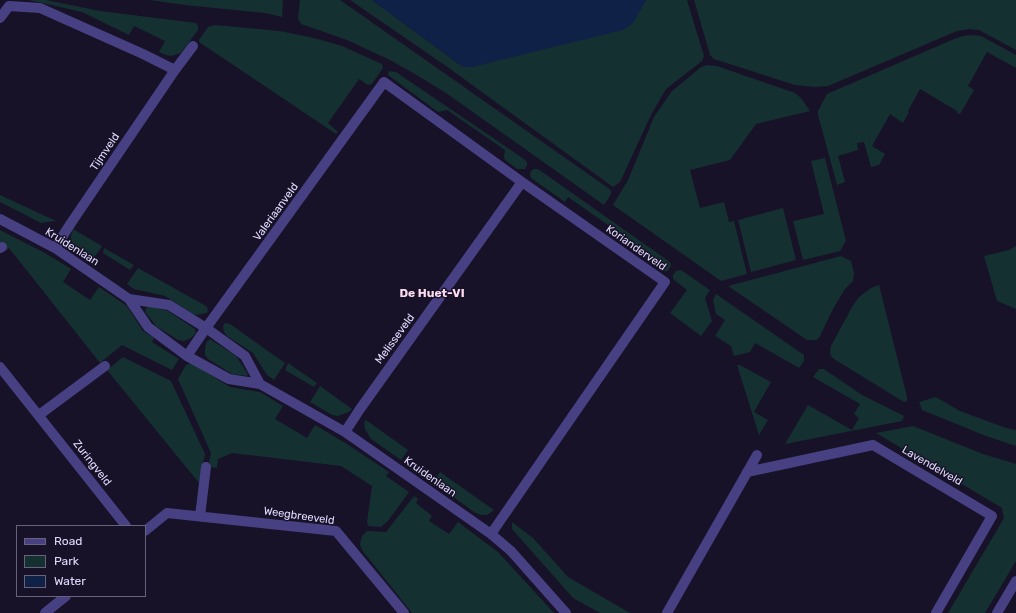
<!DOCTYPE html>
<style>
body{margin:0}
#map{position:relative;width:1016px;height:613px;overflow:hidden;background:#171228;font-family:Rubik,sans-serif}
canvas{display:block}
.legend{position:absolute;left:16px;top:525px;width:130px;height:72px;box-sizing:border-box;background:#171228;border:1px solid #68627d;margin:0;padding:5px 7px;list-style:none;font-size:12px;color:#e1dafd}
.legend li{display:flex;align-items:center;gap:8px;height:20px}
.legend b{width:20px;border:1px solid #68627d}
</style>
<div id="map">
<canvas width="1016" height="613"></canvas>
<ul class="legend">
<li><b style="height:5px;background:#474083"></b>Road</li>
<li><b style="height:11px;background:#153031"></b>Park</li>
<li><b style="height:11px;background:#102148"></b>Water</li>
</ul>
</div>
<script>
const context = document.querySelector('canvas').getContext('2d');
context.lineJoin = 'round';
function paint(path, color) {
  context.fillStyle = color;
  context.fill(path, 'evenodd');
}
function poly(rows) {
  const path = new Path2D();
  for (const r of rows) {
    path.moveTo(r[0], r[1]);
    for (let i = 2; i < r.length; i += 2) path.lineTo(r[i], r[i + 1]);
  }
  return path;
}
function stroke(path, color, width, dash) {
  context.strokeStyle = color;
  context.lineWidth = width;
  context.lineCap = dash ? 'butt' : 'round';
  context.setLineDash(dash || []);
  context.stroke(path);
}
function drawText(font, color, halo, rows, align = 'center') {
  context.font = font + ' Rubik,sans-serif';
  context.lineWidth = 3;
  context.setLineDash([]);
  context.textBaseline = 'middle';
  context.strokeStyle = halo;
  context.fillStyle = color;
  for (const [text, x, y, turn = 0] of rows) {
    context.save();
    context.translate(x, y);
    context.rotate((+turn || 0) * Math.PI / 180);
    context.textAlign = isNaN(turn) ? turn : align;
    if (halo) context.strokeText(text, 0, 0);
    context.fillText(text, 0, 0);
    context.restore();
  }
}
const green = poly([
 [29,0,46,0,100,11,196,23,198,26,198,30,181,53,171,56,166,55,159,52,165,41,134,26,129,35,82,12],
 [150,0,283,0,282,17,265,13,185,5],
 [300,0,340,0,611,190,611,194,604,205,446,93,415,74,390,60,347,40,301,24,298,18],
 [350,0,372,0,463,67,472,67,640,10,646,0,687,0,704,56,702,61,666,89,651,115,620,182,613,187,446,66],
 [694,0,1016,0,1016,50,979,30,969,29,957,31,828,86,815,87,795,85,714,59,710,55],
 [215,25,280,31,314,38,342,46,382,64,383,68,372,84,368,85,359,79,328,123,338,132,336,134,199,42,199,40,208,27],
 [972,35,981,36,1016,55,1016,68,987,52,968,86,974,90,960,114,957,113,957,111,920,89,908,111,909,112,903,123,890,114,872,146,885,154,879,165,871,167,864,142,857,143,858,150,838,156,845,182,837,185,818,115,818,111,827,94,954,39,963,36],
 [707,65,717,66,795,93,801,98,810,111,756,124,730,160,690,170,700,208,724,202,729,222,734,221,747,274,721,281,613,205,628,180,654,117,665,101,671,92,701,67],
 [389,71,396,72,524,159,527,162,527,165,525,169,517,169,505,160,504,156,505,150,447,110,438,112,388,75],
 [825,158,846,241,840,251,803,260,793,221,824,214,811,161],
 [534,169,538,169,670,262,671,266,668,271,663,271,632,249,635,244,568,197,565,202,531,178,530,175,531,171],
 [0,195,56,221,41,223,0,202],
 [783,208,796,260,751,272,738,220],
 [73,229,102,246,91,262,75,251,72,246,70,240],
 [0,230,45,253,71,269,63,282,90,300,99,287,127,306,143,331,154,338,152,342,179,359,172,370,122,345,100,363,9,248,7,250,0,242],
 [1016,246,1016,309,997,301,984,256,1009,250],
 [104,248,134,265,130,270,103,253],
 [841,256,851,261,854,273,853,281,845,289,833,309,819,338,816,340,807,340,728,286],
 [138,268,206,306,208,309,207,313,196,315,191,313,165,296,134,289,127,284],
 [681,270,710,290,705,298,712,321,701,336,670,313,687,290,673,279,673,275,676,271],
 [879,285,907,397,907,401,904,402,834,359,831,356,830,353,831,346,852,307,859,297,871,288],
 [716,294,804,355,804,361,799,368,755,343,750,352,734,356,731,346,715,336,725,320,716,314,713,300],
 [149,306,168,311,195,329,196,333,191,338,184,341,178,340,156,326,146,313,145,310,147,307],
 [225,323,230,324,285,363,274,380,267,375,253,353,227,336,224,332,223,326],
 [210,339,236,356,248,374,247,376,232,374,208,359,205,355,205,349,206,343],
 [123,357,171,381,205,454,199,483,107,370],
 [192,363,230,387,260,392,283,406,275,419,307,438,315,425,347,444,389,472,386,476,409,492,388,521,381,527,368,526,367,522,372,486,341,466,232,453,218,459,217,468,211,467,209,462,211,453,178,379,186,365],
 [288,363,317,383,314,387,285,370],
 [737,365,740,365,771,382,754,412,768,420,759,435],
 [819,369,824,369,862,395,904,416,902,421,785,444,808,405,852,430,859,418,854,414,860,404,813,377],
 [320,386,352,409,349,412,338,416,332,415,310,402],
 [936,397,960,411,1006,428,1016,430,1016,446,986,436,922,410,919,402],
 [366,420,408,450,401,460,371,439,365,429,364,423],
 [913,426,983,454,1016,464,1016,561,985,613,948,613,1004,518,1002,508,876,433],
 [440,472,494,510,487,515,481,515,474,512,433,482],
 [414,496,418,499,416,503,432,516,429,521,449,534,458,522,498,552,554,613,412,613,362,550,360,544,362,536,367,531,386,532],
 [512,522,533,538,568,577,630,613,600,613,573,598,512,529]
]);
const water = poly([
 [372,0,646,0,633,23,623,30,472,67,463,67]
]);
const minor = poly([
 [0,18,9,6,40,8,143,54,175,70,71,223,55,248],
 [175,70,193,46],
 [0,219,55,248,129,299,148,327,187,356,229,379,260,384,345,432,491,534,511,551,566,613],
 [0,248,2,247],
 [129,299,169,305,206,328,245,356,260,384],
 [187,356,206,328,384,82,522,182,665,282,491,534],
 [0,367,126,526],
 [39,415,105,366],
 [345,432,360,409,522,182],
 [747,472,873,445,992,516,936,613],
 [200,516,206,467],
 [145,531,167,513,336,531,404,613],
 [45,613,66,596],
 [667,613,757,455],
 [997,613,1016,581]
]);
const streetNames = [
 ["Tijmveld",105,152,-56],
 ["Valeriaanveld",276,212,-54],
 ["Kruidenlaan",72,247,32],
 ["Korianderveld",636,248,35],
 ["Melisseveld",395,339,-54],
 ["Zuringveld",92,463,52],
 ["Lavendelveld",932,466,30],
 ["Kruidenlaan",430,477,35],
 ["Weegbreeveld",299,516,8]
];
const neighbourhoodNames = [
 ["De Huet-VI",432,294]
];
paint(green, '#153031');
paint(water, '#102148');
stroke(minor, '#474083', 10);
drawText('11px', '#e1dafd', '#171228', streetNames);
drawText('bold 12px', '#fddcef', '#171228', neighbourhoodNames);
</script>
